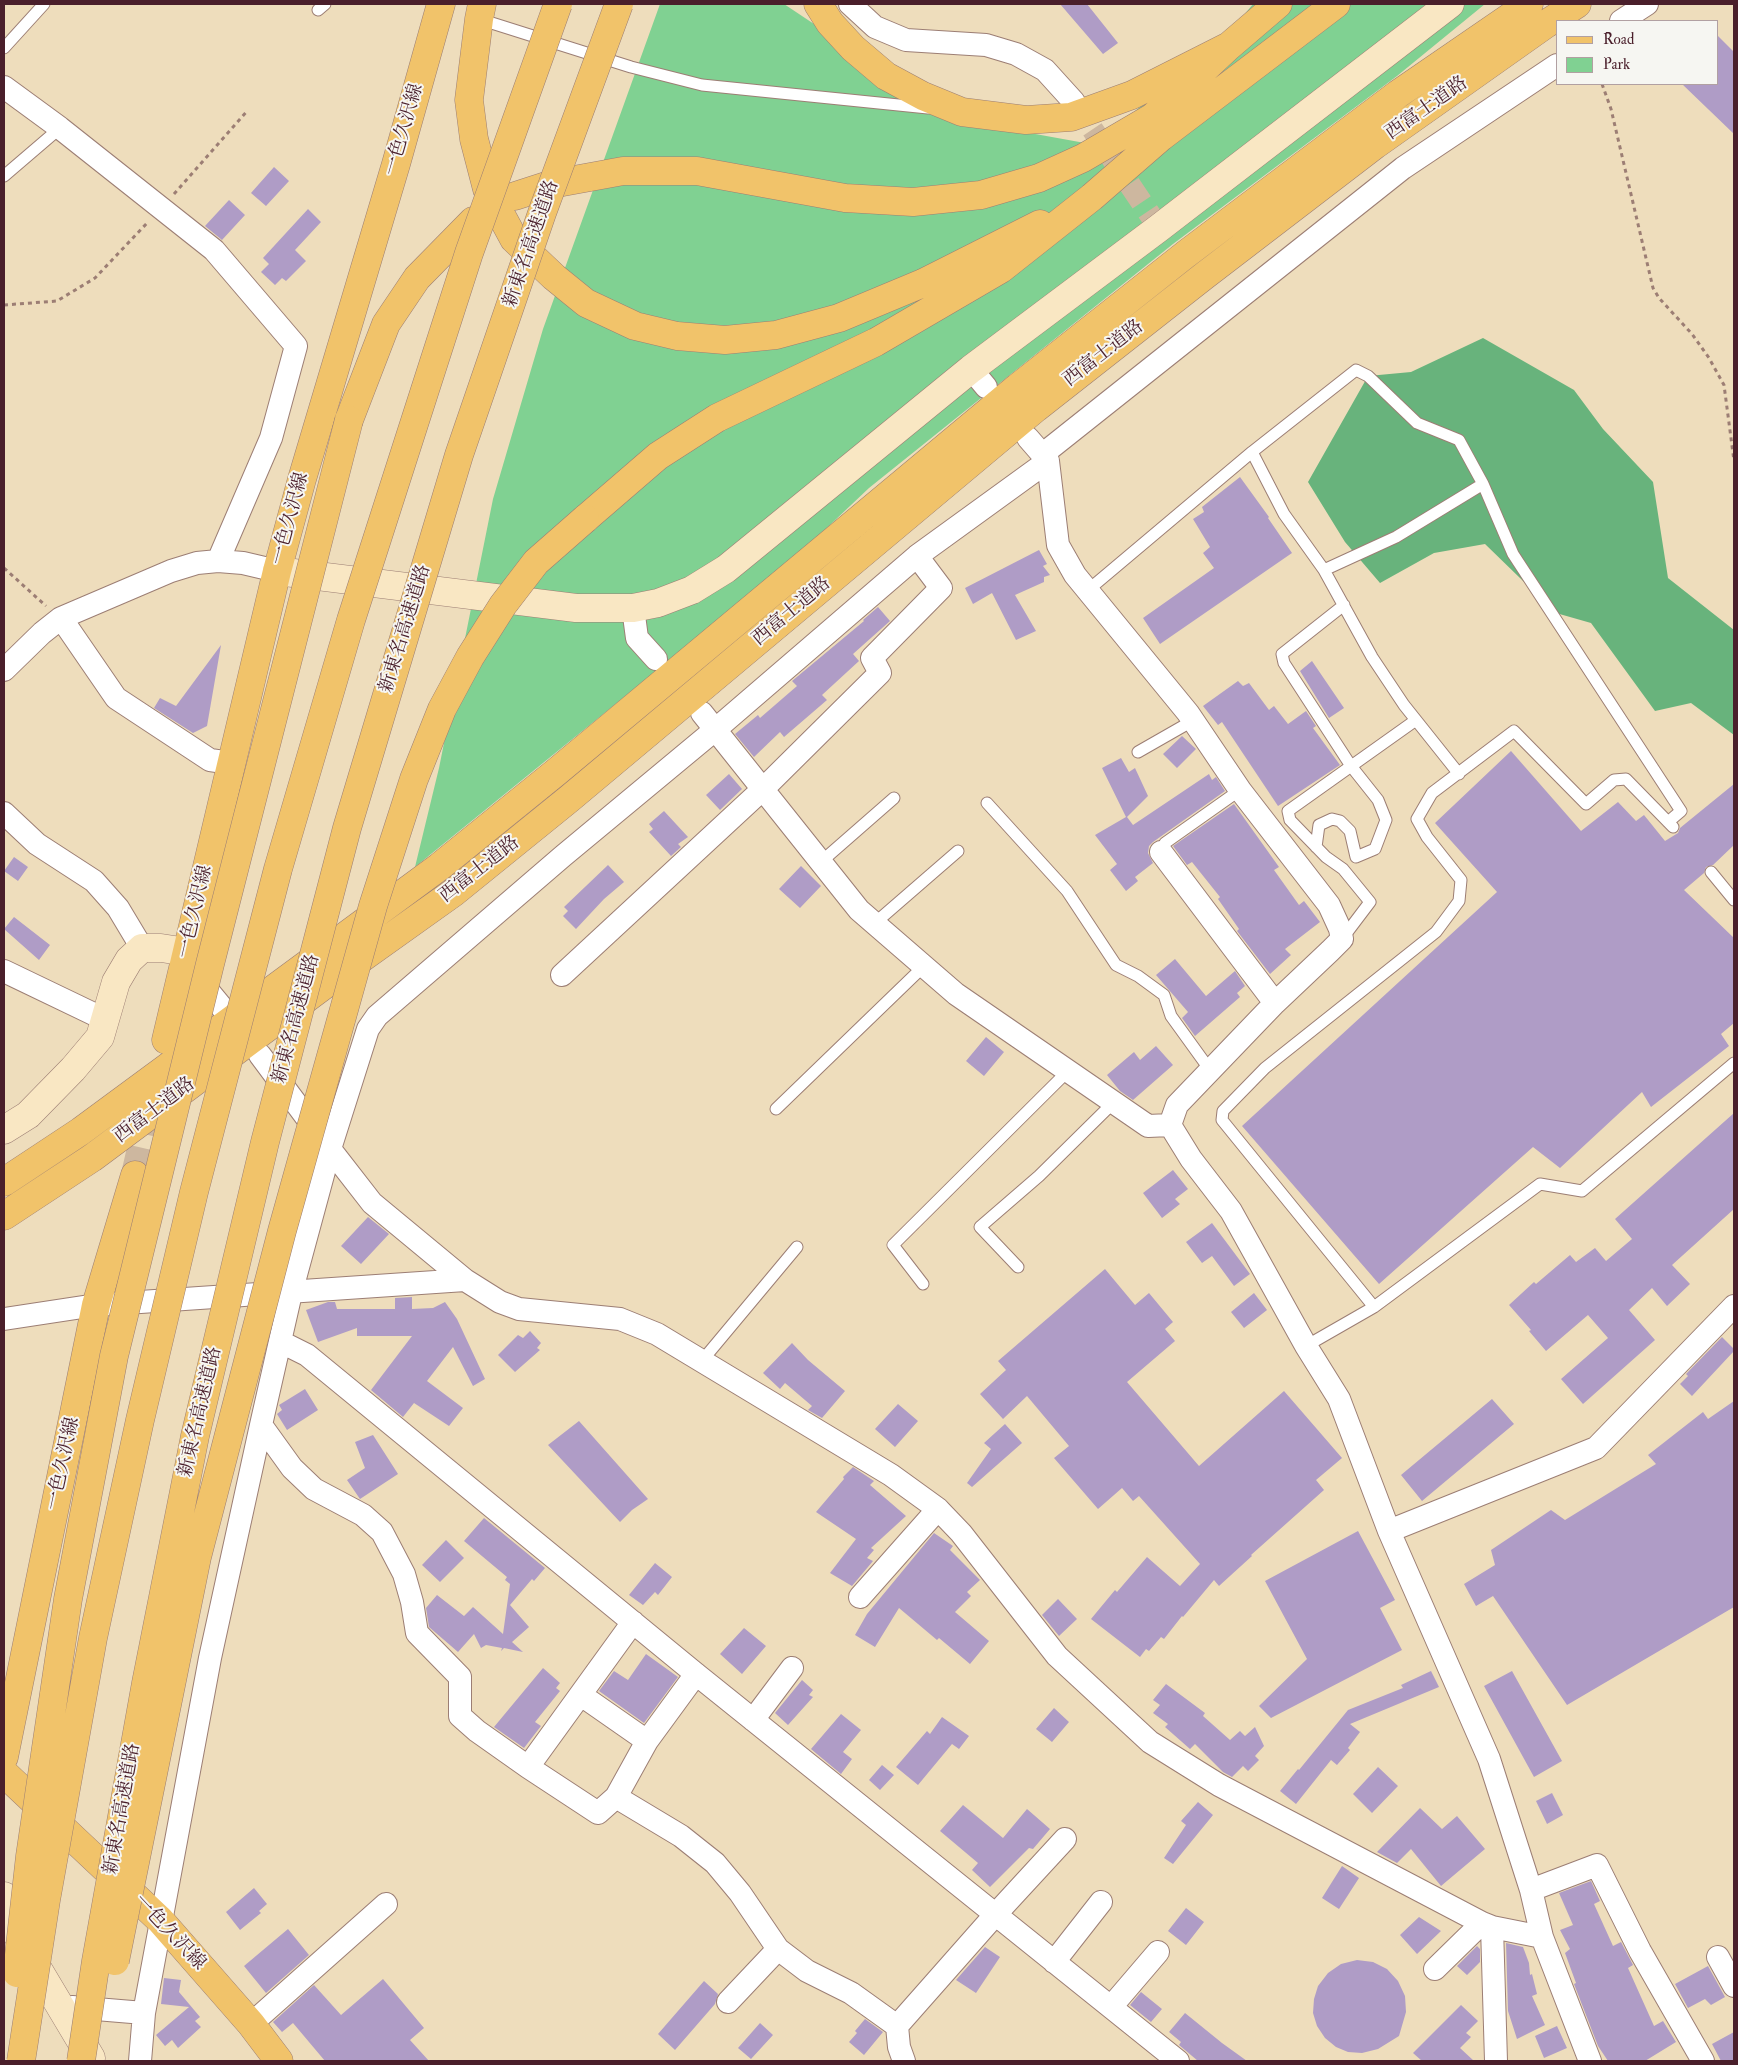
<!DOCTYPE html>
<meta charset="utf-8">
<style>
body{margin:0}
#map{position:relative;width:1738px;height:2065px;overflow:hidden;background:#eeddbc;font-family:"IM FELL Double Pica",serif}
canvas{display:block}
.frame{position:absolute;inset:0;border:5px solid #4a1f2b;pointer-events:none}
.legend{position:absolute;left:1556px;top:20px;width:162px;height:65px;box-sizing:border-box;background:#f6f6f2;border:1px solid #b1a0a2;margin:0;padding:6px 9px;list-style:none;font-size:15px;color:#4a1f2b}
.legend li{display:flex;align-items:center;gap:10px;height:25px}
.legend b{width:25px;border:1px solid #b1a0a2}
</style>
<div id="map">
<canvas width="1738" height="2065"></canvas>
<div class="frame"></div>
<ul class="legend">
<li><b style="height:6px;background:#f1c36a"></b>Road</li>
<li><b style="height:14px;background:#80d192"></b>Park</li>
</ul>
</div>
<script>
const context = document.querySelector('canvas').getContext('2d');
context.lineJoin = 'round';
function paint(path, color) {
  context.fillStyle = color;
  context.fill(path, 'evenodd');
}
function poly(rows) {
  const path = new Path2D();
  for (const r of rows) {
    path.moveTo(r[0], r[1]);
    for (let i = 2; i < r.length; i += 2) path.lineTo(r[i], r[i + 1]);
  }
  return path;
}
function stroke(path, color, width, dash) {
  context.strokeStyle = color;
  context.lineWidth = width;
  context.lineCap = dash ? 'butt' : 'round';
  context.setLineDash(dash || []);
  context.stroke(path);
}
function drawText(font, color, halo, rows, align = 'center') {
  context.font = font + ' "IM FELL Double Pica","Noto Serif JP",serif';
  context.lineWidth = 4;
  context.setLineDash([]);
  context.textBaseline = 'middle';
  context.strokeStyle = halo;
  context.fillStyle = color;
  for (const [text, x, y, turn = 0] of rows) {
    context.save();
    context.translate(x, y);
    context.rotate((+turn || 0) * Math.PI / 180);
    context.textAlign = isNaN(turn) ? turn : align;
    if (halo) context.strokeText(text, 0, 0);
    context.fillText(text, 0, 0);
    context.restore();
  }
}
const green = poly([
 [660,4,784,4,958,120,1096,145,1239,21,1253,4,1485,4,1397,76,1173,244,869,488,794,559,415,867,439,768,493,499,543,329]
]);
const forest = poly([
 [1483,338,1574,390,1603,429,1653,482,1668,578,1734,630,1734,735,1691,703,1655,711,1591,623,1556,613,1485,544,1434,553,1380,583,1345,542,1308,482,1368,376,1411,372]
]);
const building = poly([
 [1060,4,1087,4,1118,43,1103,54],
 [1717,35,1734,52,1734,134,1682,84,1717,84],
 [274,167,289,181,266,206,251,193],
 [229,200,245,215,222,240,205,226],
 [308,209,321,222,295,250,306,261,286,281,282,278,275,285,261,272,269,264,263,258],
 [1240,477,1269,517,1268,518,1292,553,1160,644,1143,618,1214,568,1203,553,1210,547,1193,519,1204,512,1202,507],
 [1039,550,1047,564,1043,566,1050,575,1044,577,1044,582,1015,595,1036,631,1016,640,992,593,973,604,965,588],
 [878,607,890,621,853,654,859,661,822,695,827,700,784,737,780,732,754,757,735,734,758,715,760,718,797,686,792,681,864,621,863,620],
 [221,645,207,726,193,733,154,708,160,698,176,706],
 [1312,661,1344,708,1329,718,1300,671],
 [1238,681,1243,686,1249,683,1269,710,1274,706,1288,724,1306,711,1316,726,1313,728,1340,765,1278,806,1222,722,1218,725,1203,706],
 [1182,736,1196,749,1177,768,1163,754],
 [1511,751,1581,831,1618,802,1636,821,1644,815,1665,841,1678,833,1680,828,1734,784,1734,845,1713,865,1706,867,1704,873,1684,890,1734,938,1734,1023,1721,1034,1729,1046,1651,1107,1642,1092,1560,1168,1533,1147,1379,1284,1242,1126,1497,892,1435,823],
 [1121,758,1129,772,1135,768,1148,796,1127,817,1133,825,1209,774,1212,780,1216,777,1225,791,1153,842,1149,846,1148,853,1153,863,1135,877,1138,881,1126,891,1110,870,1117,864,1095,835,1126,817,1102,768],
 [729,774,742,789,720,810,706,795],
 [1234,804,1279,867,1274,870,1299,905,1304,901,1320,922,1285,949,1291,955,1270,974,1237,931,1239,929,1218,899,1220,897,1192,862,1187,865,1173,846],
 [664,811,688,837,678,844,681,847,671,856,649,832,653,829,649,824],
 [14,857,28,867,18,881,4,871],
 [608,865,624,882,604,899,576,929,563,916,568,911,564,907],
 [801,866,821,886,800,908,779,889],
 [14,917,50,945,39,960,4,929],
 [1175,959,1206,996,1235,971,1245,986,1237,993,1240,997,1195,1036,1182,1018,1188,1012,1156,975],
 [986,1037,1004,1052,984,1076,966,1061],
 [1156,1046,1173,1065,1133,1100,1120,1091,1107,1075,1134,1052,1140,1060],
 [1734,1113,1734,1209,1672,1265,1690,1284,1667,1306,1652,1288,1629,1310,1655,1340,1583,1404,1561,1379,1608,1338,1588,1315,1546,1351,1529,1331,1531,1330,1509,1305,1534,1282,1536,1284,1570,1255,1576,1262,1595,1248,1606,1261,1632,1239,1615,1219],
 [1173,1170,1188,1189,1175,1199,1180,1204,1162,1218,1143,1193],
 [368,1217,389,1234,361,1264,341,1246],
 [1212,1223,1250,1274,1234,1286,1212,1256,1202,1263,1186,1242],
 [1105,1269,1135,1305,1149,1293,1173,1322,1165,1329,1175,1341,1127,1382,1199,1466,1284,1391,1342,1458,1316,1480,1324,1490,1251,1555,1252,1556,1219,1586,1214,1580,1183,1617,1182,1616,1164,1639,1161,1637,1149,1651,1146,1649,1140,1657,1091,1619,1115,1590,1117,1592,1147,1557,1180,1586,1200,1564,1139,1496,1133,1501,1122,1488,1098,1509,1054,1458,1069,1446,1027,1396,1003,1419,980,1394,1006,1370,998,1361],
 [1254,1293,1267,1310,1244,1328,1231,1312],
 [412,1297,412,1309,433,1308,445,1302,457,1319,485,1379,473,1386,453,1347,427,1381,463,1408,449,1426,414,1403,403,1417,371,1390,412,1336,357,1336,357,1328,318,1342,306,1310,328,1302,335,1302,337,1309,395,1309,395,1298],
 [530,1331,541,1343,537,1348,540,1350,515,1372,498,1355,518,1335,523,1338],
 [1722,1337,1734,1349,1734,1351,1692,1396,1680,1384,1688,1376,1686,1374],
 [792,1343,808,1360,845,1391,822,1418,808,1410,812,1406,785,1383,780,1389,763,1373],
 [305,1389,318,1410,287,1430,277,1414,282,1410,279,1405],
 [1492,1399,1514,1424,1422,1501,1401,1475],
 [1734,1401,1734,1607,1567,1705,1493,1596,1476,1606,1464,1584,1495,1565,1491,1550,1551,1510,1565,1520,1656,1464,1648,1455,1703,1412,1708,1419],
 [898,1404,918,1421,895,1447,875,1429],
 [579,1421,648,1499,632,1510,620,1522,548,1445],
 [1005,1424,1022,1443,972,1487,967,1483,991,1449,984,1443],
 [373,1435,398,1474,360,1499,347,1480,365,1468,355,1442],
 [853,1467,874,1481,870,1485,906,1516,871,1548,874,1550,867,1558,873,1561,852,1586,830,1573,856,1539,816,1512,844,1479,843,1477],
 [484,1518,545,1568,534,1581,532,1579,510,1605,529,1627,512,1642,523,1652,504,1648,501,1651,502,1648,486,1645,481,1648,474,1634,458,1652,429,1627,426,1608,437,1595,464,1616,473,1607,503,1634,510,1584,505,1580,507,1577,464,1541],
 [1358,1531,1395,1600,1380,1608,1402,1650,1271,1718,1259,1706,1307,1659,1265,1581],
 [934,1533,953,1546,950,1550,980,1580,967,1592,971,1596,955,1612,989,1641,970,1664,939,1638,937,1640,899,1608,875,1647,855,1635,867,1614],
 [446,1540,464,1558,440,1582,422,1565],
 [655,1563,672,1577,658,1595,655,1592,643,1605,629,1595],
 [1058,1599,1077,1619,1059,1636,1042,1615],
 [744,1628,766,1646,742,1674,720,1654],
 [646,1654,678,1677,644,1723,599,1691,614,1671,628,1680],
 [543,1668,560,1683,556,1688,560,1691,535,1722,541,1726,524,1748,494,1727],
 [1431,1671,1439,1687,1350,1724,1360,1732,1348,1748,1350,1750,1337,1765,1331,1760,1296,1804,1280,1791,1298,1769,1299,1770,1348,1710,1403,1688,1401,1685],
 [1512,1671,1562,1761,1534,1777,1484,1686],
 [802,1680,813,1690,809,1695,813,1697,788,1725,775,1713],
 [1166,1684,1205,1713,1203,1716,1230,1740,1240,1731,1245,1736,1255,1727,1264,1746,1255,1756,1259,1760,1248,1771,1243,1766,1232,1777,1223,1772,1195,1744,1190,1749,1165,1727,1168,1724,1153,1713,1160,1705,1153,1700],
 [1054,1708,1069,1722,1052,1742,1036,1729],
 [841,1714,861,1730,843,1752,852,1759,841,1774,811,1749],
 [942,1717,969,1736,959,1749,952,1744,918,1785,896,1767,927,1731,930,1734],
 [882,1765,894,1775,880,1790,869,1780],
 [1378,1767,1398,1786,1372,1813,1353,1794],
 [1552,1793,1563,1815,1547,1824,1536,1801],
 [1198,1802,1213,1815,1173,1864,1164,1858,1186,1825,1181,1821],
 [963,1805,1003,1838,1027,1809,1050,1829,1033,1849,1029,1848,990,1887,972,1870,978,1863,940,1831],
 [1420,1808,1442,1829,1457,1816,1485,1849,1441,1886,1411,1849,1397,1863,1377,1852],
 [1342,1866,1359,1878,1339,1909,1322,1898],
 [1591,1881,1600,1901,1594,1904,1613,1946,1621,1942,1632,1963,1633,1965,1628,1968,1654,2026,1663,2021,1676,2042,1645,2061,1608,2061,1598,2046,1574,1984,1576,1983,1565,1953,1570,1949,1560,1930,1573,1925,1559,1893],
 [254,1888,267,1904,259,1911,261,1913,240,1930,226,1912],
 [1186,1908,1204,1922,1186,1945,1168,1931],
 [1419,1917,1441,1931,1417,1954,1400,1935],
 [288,1929,309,1955,266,1993,244,1966],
 [1506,1943,1523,1947,1529,1963,1530,1975,1532,1974,1537,1994,1532,1996,1545,2025,1517,2039,1508,2011],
 [1477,1946,1480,1949,1480,1962,1467,1975,1457,1966],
 [985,1947,1000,1957,976,1993,956,1980],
 [1357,1960,1373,1962,1387,1969,1398,1981,1405,1996,1406,2012,1399,2036,1378,2049,1362,2053,1348,2052,1336,2047,1325,2038,1317,2026,1313,2013,1314,1999,1318,1986,1328,1973,1341,1964],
 [1708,1966,1725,1997,1711,2005,1705,1999,1688,2008,1675,1984],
 [164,1978,181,1980,179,1992,200,2017,195,2021,201,2027,178,2048,172,2040,165,2046,156,2035,189,2007,161,2004],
 [383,1979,424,2028,410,2040,429,2061,325,2061,293,2023,282,2032,273,2022,314,1985,341,2015],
 [704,1981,718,1994,715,2004,675,2050,658,2034],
 [1141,1992,1162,2009,1151,2022,1130,2005],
 [1461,2005,1478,2021,1466,2033,1471,2037,1460,2048,1474,2061,1422,2061,1413,2053],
 [1185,2013,1222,2043,1247,2061,1198,2061,1179,2045,1181,2042,1169,2032],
 [865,2019,883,2032,864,2055,849,2042,857,2033,855,2031],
 [760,2023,773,2035,751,2059,738,2048],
 [1557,2026,1567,2048,1544,2058,1535,2036],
 [1734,2032,1734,2061,1721,2061,1712,2044]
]);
const streetTunnel = poly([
 [1074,102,1159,228]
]);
const primaryTunnel = poly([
 [135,1175,152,1101]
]);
const path = poly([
 [1602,84,1611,109,1653,288,1659,298,1692,334,1709,358,1724,385,1734,461],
 [174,194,248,110],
 [4,305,57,301,95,278,148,222],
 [4,568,46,606]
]);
const lane = poly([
 [318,10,325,4],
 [479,19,631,67,702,85,928,108],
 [4,48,44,4],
 [4,176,60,128],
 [1252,452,1284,514,1324,570,1372,657,1404,705,1459,774],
 [1483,484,1513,554,1681,811,1668,822],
 [1087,591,1252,452,1356,370,1368,376,1417,423,1459,440,1483,484,1396,537,1324,570],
 [1138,752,1194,720],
 [987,803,1067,891,1116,965,1138,976,1164,995,1171,1016,1210,1070],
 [1316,847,1319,825,1332,819,1340,821,1350,831,1356,857,1375,849,1386,820,1378,800,1351,766,1284,663,1282,654,1344,605],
 [1161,852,1165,843,1240,790],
 [822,861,894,798],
 [1711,872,1734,900],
 [875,923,958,851],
 [1342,939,1370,902,1343,869,1326,857,1290,820,1288,811,1416,720],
 [776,1109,924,966],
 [1018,1267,980,1227,1039,1176,1114,1102],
 [923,1284,893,1245,1069,1070],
 [1374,1307,1222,1120,1223,1111,1265,1068,1436,932,1459,901,1461,880,1427,837,1417,819,1432,793,1514,731,1586,804,1614,780,1626,779,1673,827],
 [1306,1346,1374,1307,1540,1184,1582,1191,1734,1063],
 [701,1362,797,1247]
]);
const street = poly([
 [850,4,875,27,906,40,986,45,1016,54,1045,70,1074,102],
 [1621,21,1647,4],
 [4,87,60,128,214,250,296,346,271,438,218,561],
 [971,369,986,387],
 [1028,438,1048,461,1058,545,1075,575,1188,713,1240,790,1329,905,1340,929,1342,939,1330,951,1275,1003,1177,1105,1170,1125,1191,1159,1231,1211,1306,1346,1339,1399,1389,1531,1489,1759,1531,1890,1542,1937,1590,2061],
 [1043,454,1403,168,1557,65],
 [633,608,637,638,656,659],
 [61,618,116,698,210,760,231,763],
 [4,670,42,633,61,618,171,571,197,563,218,561,243,563,277,571],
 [702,713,859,910,956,994,1148,1126,1170,1125],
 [4,813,37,844,94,881,118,908,142,948],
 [1161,852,1275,1003],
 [4,971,106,1020],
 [562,975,764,788,880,673,872,658,941,588,917,556],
 [196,976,224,1010],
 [260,1055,330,1149,372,1203,465,1280,500,1302,519,1309,620,1319,657,1334,891,1475,938,1509,961,1533,1057,1656,1150,1742,1219,1785,1482,1923,1492,1927,1542,1937],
 [4,1319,96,1305,465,1280],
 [281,1342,307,1355,696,1674,1178,2061],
 [261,1425,292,1468,314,1489,363,1515,382,1532,404,1574,412,1602,417,1633,460,1677,460,1716,477,1731,528,1767,598,1813,616,1797],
 [1389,1531,1596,1448,1734,1306],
 [860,1597,938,1509],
 [696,1674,647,1741,616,1797,681,1836,715,1863,740,1893,778,1949],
 [581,1695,647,1741],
 [753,1720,792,1668],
 [528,1767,633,1622],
 [1531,1890,1597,1865,1640,1951,1703,2061],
 [1492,1927,1496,2061],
 [1718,1957,1734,1986],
 [1054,1962,1101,1902],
 [1435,1969,1482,1923],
 [728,2002,778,1949,807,1971,851,1993,897,2026],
 [72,2007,144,2013],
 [1111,2007,1158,1952],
 [251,2024,386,1904],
 [140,2061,144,2013,210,1658,261,1425,291,1293,330,1149,368,1029,377,1016,563,856,716,729,917,556,1048,461],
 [904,2061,899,2047,897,2026,995,1915,1065,1839]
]);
const secondary = poly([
 [277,571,576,608,633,608,658,603,692,590,726,569,971,369,1159,228,1450,4],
 [4,1130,28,1115,73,1069,100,1037,116,982,129,960,142,948,161,948,187,952],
 [4,1896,11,1924,91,2058]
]);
const primary = poly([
 [166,1040,277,571,302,479,396,164,441,4],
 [4,1757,96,1305,135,1175],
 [4,1773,160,1920,251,2024,279,2061]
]);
const highway = poly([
 [482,4,479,19,469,100,474,139,487,189,514,239,554,277,586,303,635,326,677,336,725,340,776,335,839,318,923,283,1040,224],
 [818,4,830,23,853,48,886,76,923,96,962,112,1026,120,1071,117,1132,95,1229,46,1278,4],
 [515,196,552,184,623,171,697,171,845,198,913,202,981,195,1039,178,1083,158,1153,117,1229,46],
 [349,420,386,324,417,278,473,221],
 [585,519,658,456,717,418,876,342,1001,269,1092,197,1161,137,1336,4],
 [4,1182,81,1131,439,867,555,773,1018,387,1186,254,1398,94,1529,4],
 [4,1216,92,1158,331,980,453,893,569,799,1036,408,1204,276,1375,145,1546,24,1577,4]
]);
const highwayBridge = poly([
 [115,1961,197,1557,282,1231,373,906,414,779,442,709,470,657,503,605,536,562,585,519],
 [17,1973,30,1856,68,1599,114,1356,210,964,349,420],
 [21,2061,46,1900,93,1638,140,1420,194,1192,278,869,351,620,469,253,558,4],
 [81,2061,96,1961,146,1683,195,1436,265,1142,347,828,459,455,542,213,619,4]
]);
const streetNames = [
 ["西富士道路",1427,109,-35],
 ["一色久沢線",405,130,-74],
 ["新東名高速道路",532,244,-71],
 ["西富士道路",1104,354,-38],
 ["一色久沢線",291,519,-75],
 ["西富士道路",792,612,-40],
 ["新東名高速道路",406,629,-73],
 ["西富士道路",480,870,-38],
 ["一色久沢線",196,912,-77],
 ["新東名高速道路",297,1019,-75],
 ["西富士道路",155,1111,-37],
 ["新東名高速道路",201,1412,-77],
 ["一色久沢線",64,1464,-78],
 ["新東名高速道路",123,1809,-80],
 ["一色久沢線",169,1933,47]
];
paint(green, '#80d192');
paint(forest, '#68b37c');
paint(building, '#af9cc6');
stroke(streetTunnel, '#cdb79f', 22, [22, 11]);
stroke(primaryTunnel, '#cdb79f', 28, [28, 14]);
stroke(lane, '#9c7e74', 13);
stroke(street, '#9c7e74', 24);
stroke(secondary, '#9c7e74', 29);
stroke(primary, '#9c7e74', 29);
stroke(highway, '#9c7e74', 29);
stroke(path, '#9c7e74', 3, [4, 4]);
stroke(lane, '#fff', 11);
stroke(street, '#fff', 22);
stroke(secondary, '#f9e7c3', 28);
stroke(primary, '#f1c36a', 28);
stroke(highway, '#f1c36a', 28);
stroke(highwayBridge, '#9c7e74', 29, []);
stroke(highwayBridge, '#f1c36a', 28);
drawText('19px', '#4a1f2b', '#f6f6f2', streetNames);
</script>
